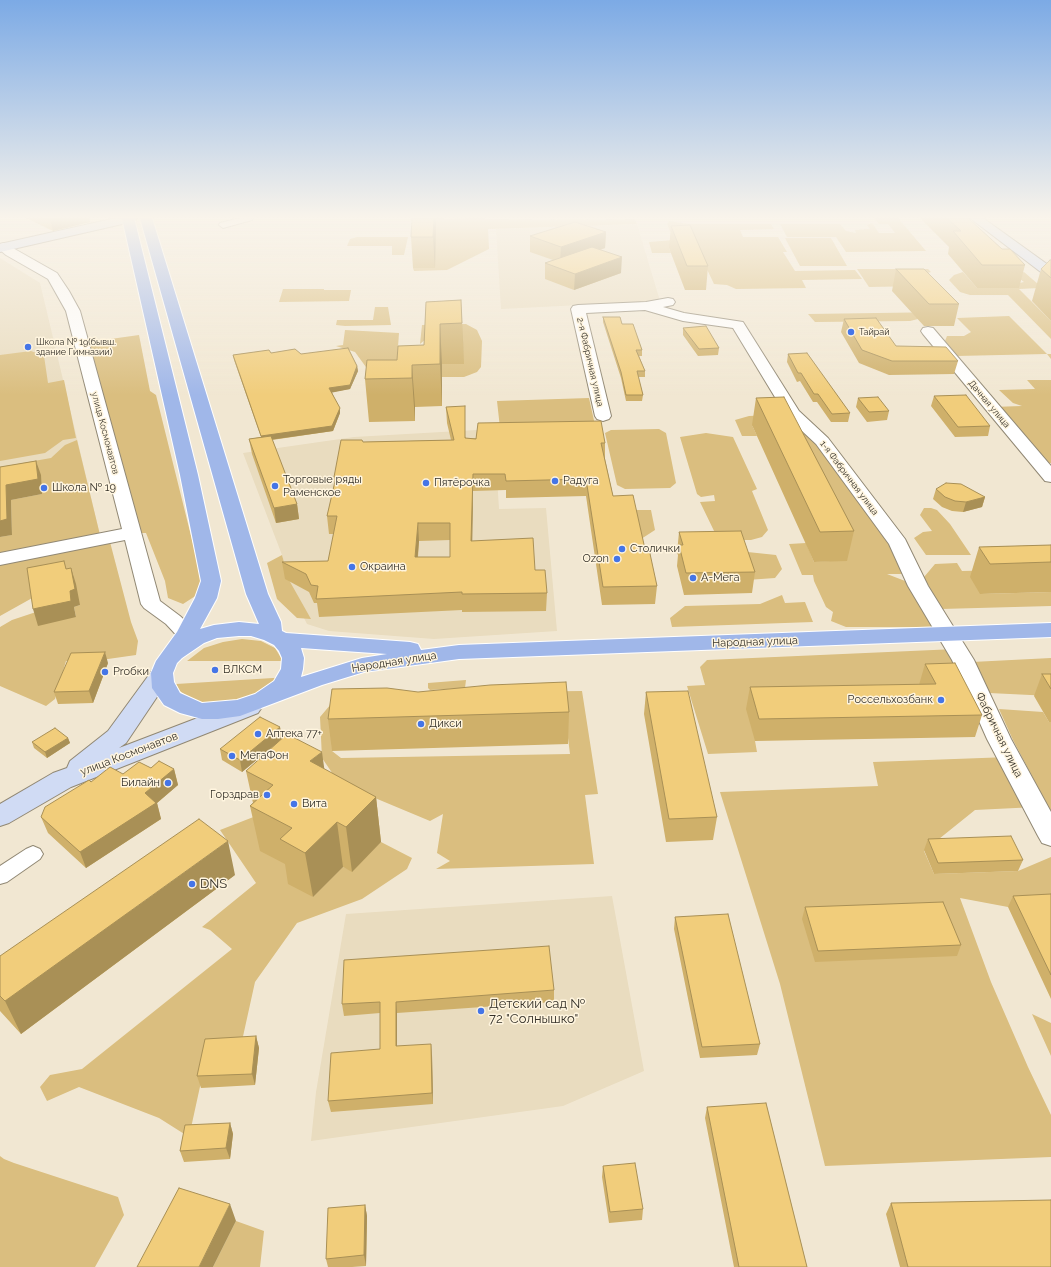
<!DOCTYPE html>
<meta charset="utf-8">
<style>
body{margin:0}
canvas{display:block;background:#f1e7d2}
</style>
<canvas width="1051" height="1267"></canvas>
<script>
const context = document.querySelector('canvas').getContext('2d');
context.lineJoin = 'round';
function paint(path, color) {
  context.fillStyle = color;
  context.fill(path, 'evenodd');
}
function poly(rows) {
  const path = new Path2D();
  for (const r of rows) {
    path.moveTo(r[0], r[1]);
    for (let i = 2; i < r.length; i += 2) path.lineTo(r[i], r[i + 1]);
  }
  return path;
}
function stroke(path, color, width, dash) {
  context.strokeStyle = color;
  context.lineWidth = width;
  context.lineCap = dash ? 'butt' : 'round';
  context.setLineDash(dash || []);
  context.stroke(path);
}
function drawText(font, color, halo, rows, align = 'center') {
  context.font = font + ' Raleway,sans-serif';
  context.lineWidth = 3;
  context.setLineDash([]);
  context.textBaseline = 'middle';
  context.strokeStyle = halo;
  context.fillStyle = color;
  for (const [text, x, y, turn = 0] of rows) {
    context.save();
    context.translate(x, y);
    context.rotate((+turn || 0) * Math.PI / 180);
    context.textAlign = isNaN(turn) ? turn : align;
    if (halo) context.strokeText(text, 0, 0);
    context.fillText(text, 0, 0);
    context.restore();
  }
}
const built = poly([
 [637,224,660,301,501,309,496,229],
 [0,258,40,283,100,535,0,556],
 [494,429,499,509,546,508,557,631,434,639,329,631,307,624,288,586,288,576,282,555,243,453,354,437],
 [612,896,644,1071,563,1106,311,1141,316,1092,346,914]
]);
const green = poly([
 [423,218,572,220,635,219,637,224,488,229,489,249,447,270,414,271,413,268,435,268],
 [874,218,898,218,926,251,846,252,836,237,787,237,780,224,840,224,846,231,856,233,855,230,870,229,867,225,872,223,879,233,895,233,888,224,879,224],
 [669,221,688,224,771,224,774,229,740,230,743,237,778,237,787,252,783,252,795,271,855,270,862,279,802,280,806,288,736,289,727,285,714,284,704,263,669,248,671,253,652,253,649,242,674,240,667,224],
 [357,237,408,237,404,255,392,255,392,246,347,246,350,239],
 [785,238,831,238,847,266,800,266],
 [857,269,928,269,931,272,917,276,923,286,869,287],
 [963,272,977,288,1018,288,1015,284,1024,282,1015,275,1024,272,1038,284,1038,288,1019,289,1051,321,1051,339,1008,295,970,295,960,292,949,280,954,275],
 [283,289,324,289,324,290,351,290,349,301,279,302],
 [375,307,388,307,391,325,345,326,336,325,337,320,373,320],
 [946,312,910,321,815,322,808,314],
 [1009,316,1047,354,1051,354,1051,359,1047,354,956,356,945,341,947,336,964,336,971,332,957,318],
 [466,324,477,330,482,341,481,367,477,372,464,377,417,377,428,365,426,339,420,344,422,325],
 [345,330,399,333,396,374,374,378,355,352,336,346,343,345],
 [139,335,150,391,156,395,200,572,200,593,183,604,168,598,165,581,146,533,132,533,82,343],
 [31,351,44,356,48,383,64,380,76,438,63,440,45,453,0,461,0,355],
 [1027,380,1051,380,1051,463,1044,464,992,407,1022,406,1013,403,999,390,1035,389],
 [589,398,597,434,501,437,497,401],
 [793,414,822,441,913,574,887,574,918,586,942,627,846,627,831,621,833,612,826,607,814,581,813,575,802,575,789,544,806,543,814,562,847,560,752,425,757,436,742,436,735,420,749,416],
 [659,429,666,433,676,483,670,488,625,489,617,485,605,433,611,430],
 [706,433,733,437,757,489,752,491,768,530,762,537,751,540,727,540,716,535,700,502,715,501,714,495,701,497,697,494,680,437],
 [77,440,100,535,0,556,0,537,12,535,11,500,42,494,40,475,0,467,51,458,65,445],
 [924,508,931,508,937,510,950,524,971,555,926,555,914,538,923,532,932,531,920,515],
 [616,510,651,510,655,530,638,541],
 [110,542,131,622,138,641,136,655,101,660,66,661,55,699,46,706,0,686,0,627,12,620,36,612,76,617,74,607,80,605,34,597,0,616,0,565],
 [738,551,776,555,782,569,775,578,747,580],
 [282,555,289,580,311,619,297,618,277,599,267,563],
 [957,563,962,571,1046,569,981,594,1051,592,1051,606,941,609,924,577,935,564],
 [782,595,785,603,805,602,813,622,672,627,670,618,685,606,760,604],
 [242,639,261,641,275,648,283,661,187,661,204,648,223,642],
 [956,649,954,674,755,741,757,752,708,754,687,686,705,685,700,667,707,660],
 [1051,658,1051,696,989,693,972,662],
 [289,677,236,704,196,703,180,691,176,684],
 [466,680,465,688,430,690,428,688,428,683],
 [582,691,598,794,585,795,594,864,436,869,450,861,437,853,443,814,430,821,339,783,322,758,320,717,331,704,332,751,341,758,570,754,565,714,495,692],
 [999,709,1043,712,1049,722,1051,722,1051,812,1013,740],
 [1009,757,1036,807,975,810,924,851,934,874,1018,871,1051,857,1051,906,1008,907,960,898,991,982,1028,1067,1051,1115,1051,1157,825,1166,780,984,720,792,878,786,873,762],
 [256,816,300,873,313,897,343,867,352,871,381,842,412,858,407,869,362,899,297,923,255,982,240,1050,208,1050,189,1137,159,1118,79,1087,47,1101,40,1087,50,1075,82,1069,232,949,210,930,202,927,256,883,220,830],
 [1032,1014,1051,1023,1051,1056],
 [0,1156,4,1159,14,1163,118,1197,124,1215,95,1267,0,1267],
 [236,1221,264,1231,260,1267,213,1267]
]);
const pedestrian = poly([
 [240,218,253,218,252,220,223,228,219,225,220,223,240,218],
 [33,846,40,849,43,854,40,859,7,882,0,884,0,866,26,849,33,846]
]);
const minor = poly([
 [4,243,57,273,69,291,80,311,160,601,180,616,194,629,198,634,194,639,187,640,180,639,166,624,144,608,141,604,125,540,0,565,0,553,122,529,66,311,48,279,6,255,0,250,0,244,4,243],
 [668,298,673,299,675,302,673,305,663,307,684,313,743,322,799,411,828,438,905,539,928,586,974,660,1011,739,1051,812,1051,846,1042,843,1038,836,987,739,952,660,908,586,889,544,816,444,787,417,733,328,683,321,645,310,586,313,611,416,609,419,603,421,597,419,595,416,571,309,573,306,578,305,646,302,668,298],
 [928,327,933,328,1051,466,1051,482,1045,481,923,334,921,331,923,328,928,327]
]);
const secondary = poly([
 [116,218,137,218,135,220,131,222,0,252,0,244,116,218],
 [970,218,983,218,1051,267,1051,277,1046,276,970,218],
 [162,666,170,668,173,673,126,743,119,748,242,701,250,699,258,701,262,707,258,713,71,787,9,823,0,826,0,804,53,773,67,768,70,761,108,731,154,668,162,666]
]);
const primary = poly([
 [122,218,134,218,198,475,221,581,217,598,200,629,214,625,239,622,259,624,246,594,140,218,152,218,268,594,281,622,282,631,286,633,410,642,418,644,421,650,459,645,1051,623,1051,637,459,659,364,672,322,685,240,716,218,719,202,719,180,713,164,705,152,688,151,673,156,661,177,632,195,598,201,581,180,475,122,218],
 [239,636,251,636,264,640,274,645,279,651,282,658,281,669,274,681,255,694,237,700,202,703,180,693,174,682,173,673,177,663,182,658,204,643,217,638,239,636],
 [301,648,387,654,362,658,301,677,303,669,304,658,301,648]
]);
const wall = poly([
 [26,218,89,218,90,222,53,231],
 [920,218,968,218,1002,249,1025,265,1019,288,977,288,948,254,949,247],
 [671,226,708,266,706,290,685,290,669,248],
 [436,227,435,268,413,268,411,237],
 [606,232,605,248,600,250,621,273,574,290,545,279,545,263,553,260,530,252,530,236],
 [1051,260,1051,321,1032,301,1041,269],
 [896,269,959,304,954,326,924,326,892,291],
 [461,300,464,364,442,364,442,406,415,407,415,421,369,422,365,379,397,360,424,345,426,302],
 [603,317,622,324,642,350,642,356,639,356,645,371,645,377,638,377,643,395,642,401,626,401,621,378,603,322],
 [844,319,896,346,958,361,954,374,889,375,859,363,841,332],
 [683,328,719,348,718,355,698,356,683,335],
 [271,353,301,354,357,366,358,371,350,389,332,392,340,413,333,431,272,440,297,504,299,519,276,523,252,454,249,439,261,437,234,360,233,355],
 [788,354,850,413,848,422,831,422,817,402,813,402,800,381,797,382,787,362],
 [934,396,990,426,988,436,955,437,931,406],
 [756,398,854,531,847,561,814,562,752,425],
 [858,398,889,411,887,420,867,422,856,407],
 [446,407,466,438,605,443,605,459,613,496,645,549,657,586,655,604,602,605,586,496,506,498,506,490,473,491,472,541,535,570,547,593,546,611,462,612,462,610,319,617,317,603,314,603,309,592,285,579,282,562,328,561,334,534,329,534,327,516,335,483,334,477,363,442,451,440,447,423],
 [450,540,450,557,418,557,419,541],
 [936,489,985,497,982,507,963,512,952,511,942,507,933,499],
 [679,532,755,572,752,593,684,595,677,566,678,555,677,553],
 [1051,545,1051,592,980,594,970,577,979,547],
 [108,663,93,703,58,704,54,692],
 [925,664,982,715,975,737,755,741,746,709,750,687,919,685],
 [1042,674,1051,674,1051,722,1049,722,1034,696],
 [418,692,569,712,568,744,332,751,328,719],
 [646,692,717,817,713,840,666,842,644,714],
 [280,727,282,739,242,772,222,760,220,749],
 [68,738,70,743,47,758,34,748,32,742],
 [151,768,174,769,178,785,157,803,161,819,86,868,48,833,41,817,91,782,123,774],
 [324,769,376,797,381,842,352,872,343,867,313,897,288,884,285,864,260,851,250,806,253,803,246,771],
 [928,839,1023,860,1018,871,934,874,924,850],
 [235,875,21,1034,0,1011,0,956],
 [1051,894,1051,999,1008,907,1013,896],
 [805,907,961,945,957,956,815,962,802,919],
 [675,917,760,1044,757,1055,700,1058,674,929],
 [554,990,554,1002,397,1013,397,1046,432,1055,433,1104,331,1112,328,1101,380,1049,380,1013,344,1016,342,1004],
 [256,1036,259,1048,255,1085,201,1088,197,1076],
 [707,1107,807,1267,734,1267,705,1118],
 [230,1123,233,1134,230,1159,184,1162,180,1151],
 [603,1166,643,1209,642,1220,609,1223,602,1177],
 [891,1203,1051,1267,900,1267,886,1214],
 [365,1205,367,1216,366,1266,352,1267,328,1267,326,1259]
]);
const shadedWall = poly([
 [59,218,89,218,90,222,53,231,50,220],
 [434,218,436,218,436,227,435,268,433,237],
 [606,232,605,248,560,263,561,247],
 [622,257,621,273,574,290,575,274],
 [461,300,463,340,464,364],
 [440,324,442,364,442,406,440,364],
 [412,365,415,407,415,421,412,378],
 [357,366,358,371,350,389,330,393,329,388],
 [340,408,340,413,333,431,262,441,261,436],
 [36,461,41,475,42,494,11,500,12,535,0,537,0,521,6,485],
 [473,474,473,491,472,558,471,541],
 [985,497,982,507,963,512,966,502],
 [297,504,299,519,276,523,274,508],
 [418,523,419,541,416,575,415,557],
 [71,568,76,584,80,605,74,607,76,617,38,626,33,609,70,591],
 [105,652,108,663,93,703,89,691],
 [280,727,282,739,242,772,240,760],
 [68,738,70,743,47,758,45,752],
 [322,752,328,796,310,761],
 [174,769,178,785,157,803,161,819,86,868,80,852,145,793],
 [376,797,381,842,352,872,346,827],
 [337,822,343,867,313,897,305,853],
 [228,841,235,875,21,1034,5,1001],
 [396,1002,397,1013,397,1058,396,1046],
 [256,1036,259,1048,255,1085,252,1074],
 [431,1044,432,1055,433,1104,432,1093],
 [230,1123,233,1134,230,1159,226,1148],
 [230,1204,236,1221,213,1267,199,1267],
 [365,1205,367,1216,366,1266,364,1255]
]);
const building = poly([
 [46,218,59,218,50,220,46,218],
 [412,218,434,218,433,237,411,237,412,218],
 [947,218,968,218,1002,249,1010,249,1025,265,982,265,953,231,961,231,947,218],
 [575,222,606,232,561,247,530,236,575,222],
 [690,225,708,266,687,266,671,226,690,225],
 [592,247,622,257,575,274,545,263,592,247],
 [1050,260,1051,260,1051,278,1041,269,1050,260],
 [896,269,924,269,959,304,929,304,896,269],
 [461,300,462,323,440,324,440,364,412,365,412,378,365,379,367,360,397,360,398,346,424,345,426,302,461,300],
 [603,317,620,317,622,324,633,324,642,350,636,350,645,371,637,371,643,395,626,395,621,372,603,317],
 [876,318,896,346,946,347,958,361,892,361,862,350,844,319,876,318],
 [706,326,719,348,699,349,683,328,706,326],
 [348,348,357,366,350,385,329,388,340,408,332,426,261,436,233,355,269,350,271,353,295,349,301,354,348,348],
 [807,353,850,413,832,414,818,394,814,394,801,373,798,373,788,354,807,353],
 [966,395,990,426,958,427,934,396,966,395],
 [784,397,854,531,820,532,756,398,784,397],
 [878,397,889,411,869,412,858,398,878,397],
 [465,406,465,438,476,439,478,423,601,421,605,443,601,443,613,496,633,495,645,549,649,549,657,586,603,587,586,479,506,481,505,474,473,474,471,541,533,538,535,570,545,570,547,593,462,594,462,592,316,599,318,586,311,585,306,574,282,562,328,561,337,516,327,516,336,477,334,477,341,440,362,440,363,442,454,440,446,407,465,406],
 [418,523,450,523,450,557,415,557,418,523],
 [271,436,297,504,274,508,249,439,271,436],
 [36,461,38,479,6,485,7,519,0,521,0,467,36,461],
 [946,483,961,484,985,497,966,502,955,501,945,497,936,489,946,483],
 [741,531,755,572,686,573,679,545,683,545,679,532,741,531],
 [1051,545,1051,562,990,564,979,547,1051,545],
 [64,561,66,569,71,568,75,589,70,591,71,601,33,609,27,568,64,561],
 [105,652,89,691,54,692,71,653,105,652],
 [955,663,982,715,759,719,750,687,936,684,925,664,955,663],
 [1042,674,1051,674,1051,689,1042,674],
 [566,682,569,712,328,719,332,689,387,688,418,692,490,685,566,682],
 [688,691,717,817,669,819,646,692,688,691],
 [260,717,280,727,240,760,220,749,260,717],
 [55,728,68,738,45,752,32,742,55,728],
 [287,734,322,752,310,761,376,797,346,827,337,822,305,853,280,839,292,828,250,806,273,785,246,771,287,734],
 [159,761,174,769,145,793,156,803,80,852,41,817,45,807,89,780,91,782,110,767,123,774,139,762,151,768,159,761],
 [199,819,228,841,5,1001,0,996,0,956,199,819],
 [1011,836,1023,860,938,863,928,839,1011,836],
 [1051,894,1051,975,1013,896,1051,894],
 [943,902,961,945,818,951,805,907,943,902],
 [728,914,760,1044,702,1047,675,917,728,914],
 [549,946,554,990,396,1002,396,1046,431,1044,432,1093,328,1101,331,1053,380,1049,380,1002,342,1004,344,960,549,946],
 [256,1036,252,1074,197,1076,205,1039,256,1036],
 [766,1103,807,1267,739,1267,707,1107,766,1103],
 [230,1123,226,1148,180,1151,185,1125,230,1123],
 [635,1163,643,1209,610,1212,603,1166,635,1163],
 [179,1188,230,1204,199,1267,137,1267,179,1188],
 [1051,1200,1051,1267,908,1267,891,1203,1051,1200],
 [365,1205,364,1255,326,1259,328,1208,365,1205]
]);
const markers = [
 [851,332,4,"#4575e7"],
 [28,347,4,"#4575e7"],
 [555,481,4,"#4575e7"],
 [426,483,4,"#4575e7"],
 [275,486,4,"#4575e7"],
 [44,488,4,"#4575e7"],
 [622,549,4,"#4575e7"],
 [617,559,4,"#4575e7"],
 [352,567,4,"#4575e7"],
 [693,578,4,"#4575e7"],
 [215,670,4,"#4575e7"],
 [105,672,4,"#4575e7"],
 [941,700,4,"#4575e7"],
 [421,724,4,"#4575e7"],
 [258,734,4,"#4575e7"],
 [232,756,4,"#4575e7"],
 [168,783,4,"#4575e7"],
 [267,795,4,"#4575e7"],
 [294,804,4,"#4575e7"],
 [192,884,4,"#4575e7"],
 [481,1011,4,"#4575e7"]
];
const farPoinames = [
 ["Тайрай",859,332],
 ["Школа № 19(бывш.",36,342],
 ["здание Гимназии)",36,352]
];
const farStreetnames = [
 ["2-я Фабричная улица",590,362,77],
 ["Дачная улица",989,404,50],
 ["улица Космонавтов",105,433,75],
 ["1-я Фабричная улица",849,478,53]
];
const poiNames = [
 ["Торговые ряды",283,480],
 ["Раменское",283,493],
 ["Радуга",563,481],
 ["Пятёрочка",434,483],
 ["Школа № 19",52,488],
 ["Столички",630,549],
 ["Ozon",609,559,"right"],
 ["Окраина",360,567],
 ["А-Мега",701,578],
 ["ВЛКСМ",223,670],
 ["Proбки",113,672],
 ["Россельхозбанк",933,700,"right"],
 ["Дикси",429,724],
 ["Аптека 77+",266,734],
 ["МегаФон",240,756],
 ["Билайн",160,783,"right"],
 ["Горздрав",259,795,"right"],
 ["Вита",302,804]
];
const streetNames = [
 ["Народная улица",755,642,-2],
 ["Народная улица",394,662,-9],
 ["Фабричная улица",999,735,64],
 ["улица Космонавтов",129,754,-21]
];
const nearPoinames = [
 ["DNS",200,884],
 ["Детский сад №",489,1004],
 ["72 \"Солнышко\"",489,1019]
];
paint(built, '#e9dcbf');
paint(green, '#dabe7f');
stroke(pedestrian, '#918874', 2);
stroke(minor, '#918874', 2);
stroke(secondary, '#918874', 2);
stroke(primary, '#fff', 2);
paint(pedestrian, '#fff');
paint(minor, '#fff');
paint(secondary, '#d0dbf4');
paint(primary, '#a0b7e9');
paint(wall, '#cfb06a');
paint(shadedWall, '#a99056');
paint(building, '#f1cd7b');
stroke(building, '#a99056', 1);
const sky = context.createLinearGradient(0, 0, 0, 395);
sky.addColorStop(0, '#7caae5');
sky.addColorStop(0.55, '#f9f4eb');
sky.addColorStop(1, '#f9f4eb00');
context.fillStyle = sky;
context.fillRect(0, 0, 1051, 395);
for (const [x, y, r, color] of markers) {
  const dot = new Path2D();
  dot.arc(x, y, r, 0, 2 * Math.PI);
  context.fillStyle = color;
  context.fill(dot);
  stroke(dot, '#fff5df', 1.5);
}
drawText('9px', '#343028', '#fff5df', farPoinames, 'left');
drawText('9px', '#343028', '#fff5df', farStreetnames);
drawText('11px', '#343028', '#fff5df', poiNames, 'left');
drawText('11px', '#343028', '#fff5df', streetNames);
drawText('13px', '#343028', '#fff5df', nearPoinames, 'left');
</script>
